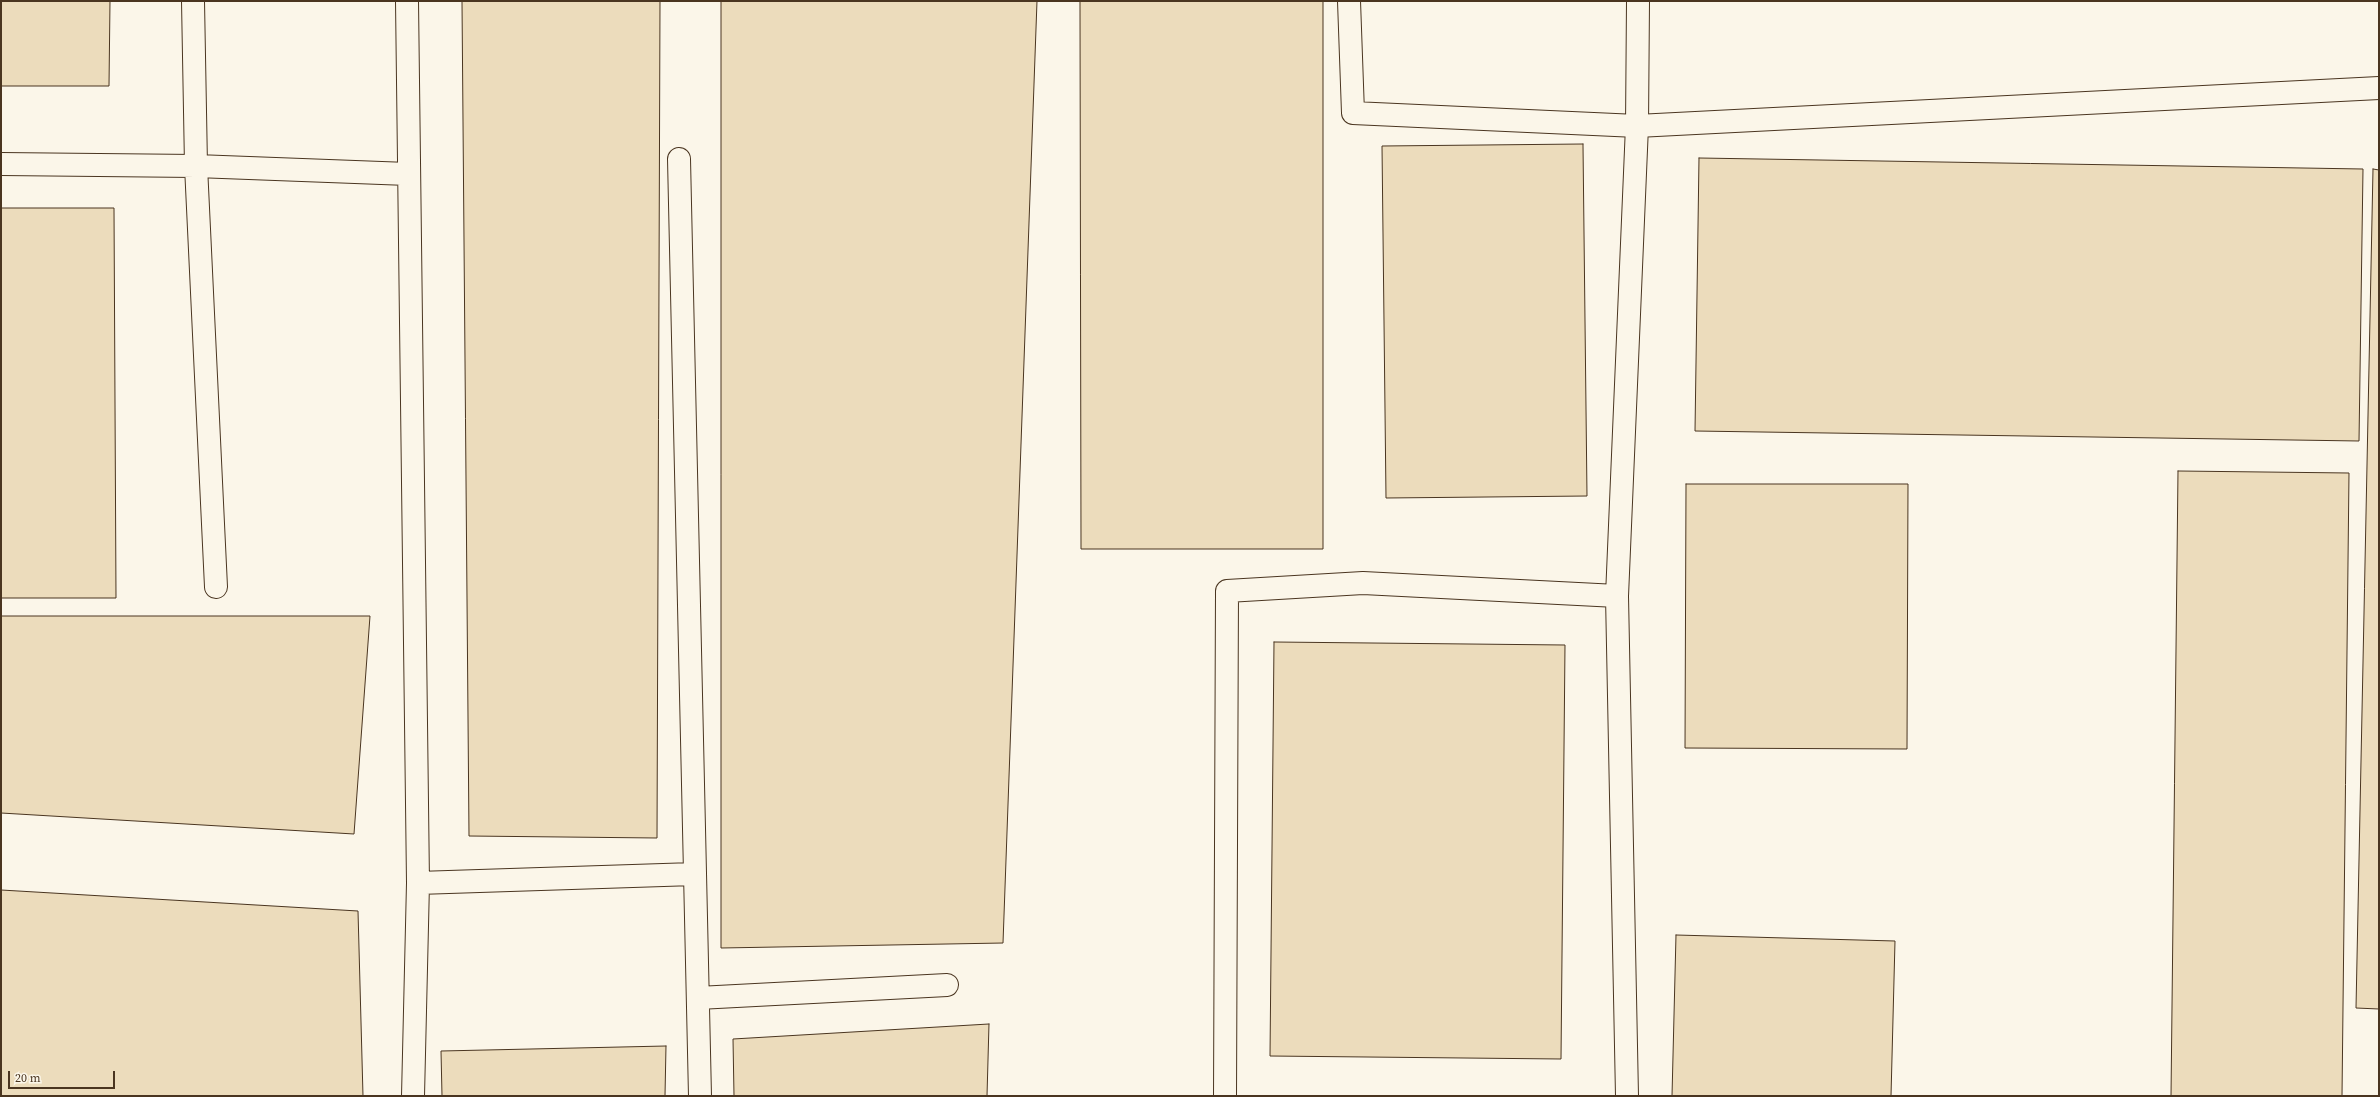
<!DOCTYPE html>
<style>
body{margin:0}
#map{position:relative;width:2380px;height:1097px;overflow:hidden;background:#fbf6e9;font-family:"Source Serif 4",serif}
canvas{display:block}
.frame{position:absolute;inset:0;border:2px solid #4a3520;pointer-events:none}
.scale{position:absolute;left:8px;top:1071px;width:107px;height:18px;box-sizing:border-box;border:2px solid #4a3520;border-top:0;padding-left:5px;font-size:12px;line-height:14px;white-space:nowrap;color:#4a3520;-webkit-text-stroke:3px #fbf6e9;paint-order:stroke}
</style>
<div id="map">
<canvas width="2380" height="1097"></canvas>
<div class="frame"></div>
<div class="scale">20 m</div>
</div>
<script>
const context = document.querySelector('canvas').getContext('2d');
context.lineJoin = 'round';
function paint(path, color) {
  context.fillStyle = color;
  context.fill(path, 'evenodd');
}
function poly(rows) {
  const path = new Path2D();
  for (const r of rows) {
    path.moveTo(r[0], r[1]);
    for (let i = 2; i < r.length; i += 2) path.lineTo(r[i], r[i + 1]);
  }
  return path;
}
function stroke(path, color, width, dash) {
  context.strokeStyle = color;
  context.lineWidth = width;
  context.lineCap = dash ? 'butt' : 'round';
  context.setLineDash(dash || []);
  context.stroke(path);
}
const building = poly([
 [1,1,110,1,109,86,1,86,1,1],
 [462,1,660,1,657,838,469,836,462,1],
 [721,1,1037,1,1003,943,721,948,721,1],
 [1080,1,1323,1,1323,549,1081,549,1080,1],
 [1583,144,1587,496,1386,498,1382,146,1583,144],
 [1699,158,2363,169,2359,441,1695,431,1699,158],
 [2373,169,2379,170,2379,1009,2356,1008,2373,169],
 [1,208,114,208,116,598,1,598,1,208],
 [2178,471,2349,473,2342,1096,2171,1096,2178,471],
 [1686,484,1908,484,1907,749,1685,748,1686,484],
 [1,616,370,616,354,834,1,813,1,616],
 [1274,642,1565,645,1561,1059,1270,1056,1274,642],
 [1,890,358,911,363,1096,1,1096,1,890],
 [1676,935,1895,941,1891,1096,1672,1096,1676,935],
 [989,1024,987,1096,734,1096,733,1039,989,1024],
 [666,1046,665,1096,442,1096,441,1051,666,1046]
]);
const minor = poly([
 [193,1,196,166,216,587],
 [407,1,418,883,413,1096],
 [1349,1,1353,113,1637,126,2379,88],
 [679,159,700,1096],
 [1,164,196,166,408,174],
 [418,883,694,874],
 [698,998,947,985],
 [1225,1096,1227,591,1363,583,1617,596],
 [1627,1096,1617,596,1637,126,1638,1]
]);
paint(building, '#ecdcbc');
stroke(building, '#4a3520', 1);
stroke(minor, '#4a3520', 24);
stroke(minor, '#fbf6e9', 22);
</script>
